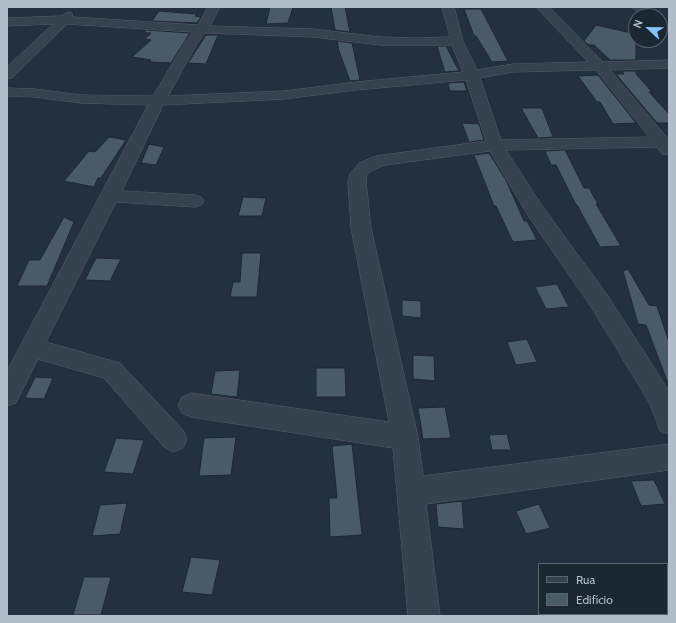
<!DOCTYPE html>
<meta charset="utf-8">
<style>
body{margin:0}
#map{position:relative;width:676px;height:623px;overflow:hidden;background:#22313d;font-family:Cabin,sans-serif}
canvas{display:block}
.frame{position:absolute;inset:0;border:8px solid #b1bdc8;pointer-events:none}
.legend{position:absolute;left:538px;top:563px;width:130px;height:52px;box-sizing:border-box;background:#1b2731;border:1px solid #57636d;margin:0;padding:5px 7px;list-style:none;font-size:12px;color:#b1bdc8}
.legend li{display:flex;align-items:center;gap:8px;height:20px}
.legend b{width:20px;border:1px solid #57636d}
.north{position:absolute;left:628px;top:8px;width:40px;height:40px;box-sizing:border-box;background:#1b2731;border:1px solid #57636d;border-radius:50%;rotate:292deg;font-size:11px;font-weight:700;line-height:16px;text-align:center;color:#b1bdc8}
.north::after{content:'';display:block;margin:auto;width:14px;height:18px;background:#82c3fc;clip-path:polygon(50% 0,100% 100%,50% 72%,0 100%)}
</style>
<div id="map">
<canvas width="676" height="623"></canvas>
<div class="frame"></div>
<ul class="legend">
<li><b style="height:5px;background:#36424d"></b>Rua</li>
<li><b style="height:11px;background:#4a5b68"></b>Edifício</li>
</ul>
<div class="north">N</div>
</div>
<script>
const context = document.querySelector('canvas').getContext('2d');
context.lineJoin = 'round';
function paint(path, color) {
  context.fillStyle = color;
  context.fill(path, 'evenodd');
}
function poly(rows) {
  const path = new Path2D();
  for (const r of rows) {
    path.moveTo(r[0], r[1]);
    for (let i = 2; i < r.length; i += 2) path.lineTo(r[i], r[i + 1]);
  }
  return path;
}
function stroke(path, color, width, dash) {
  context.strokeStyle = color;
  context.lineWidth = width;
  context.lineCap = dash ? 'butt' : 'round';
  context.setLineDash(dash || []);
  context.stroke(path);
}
const building = poly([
 [270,7,293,7,288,23,266,24,270,7],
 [331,7,345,7,350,32,335,30,331,7],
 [464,9,481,9,508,61,492,62,476,36,474,36,464,9],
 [159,11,197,14,195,16,201,17,197,23,152,21,159,11],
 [596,25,636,34,636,60,610,60,594,45,589,45,584,41,596,25],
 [146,30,190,33,171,63,150,62,151,60,132,57,151,40,145,39,151,33,144,33,146,30],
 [206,35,218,35,206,64,188,63,206,35],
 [337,41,352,43,360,80,350,81,339,51,337,41],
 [437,46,446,46,459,71,445,72,437,46],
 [622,71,636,71,636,74,652,92,649,92,669,114,669,123,657,123,616,74,624,74,622,71],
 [598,75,636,123,613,124,600,102,597,102,578,76,598,75],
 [464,82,467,91,450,91,448,83,464,82],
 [521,108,542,108,553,137,538,138,521,108],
 [462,123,479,124,484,140,469,142,462,123],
 [109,137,126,140,101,178,98,178,94,187,64,181,89,151,95,152,109,137],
 [149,144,164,147,156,165,141,163,149,144],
 [565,150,584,188,589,188,598,204,596,204,621,246,600,247,577,205,576,205,556,165,551,165,545,151,565,150],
 [489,153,506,180,524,221,527,221,537,240,513,242,496,206,494,206,474,155,489,153],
 [243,197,266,198,262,216,238,216,243,197],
 [64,217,74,222,47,286,17,286,29,260,40,260,64,217],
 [242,253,261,253,257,297,230,297,233,282,240,282,242,253],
 [96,258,121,259,110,281,85,280,96,258],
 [628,269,649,305,657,306,669,342,669,381,667,381,646,325,638,324,623,271,628,269],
 [557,284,569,307,546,309,535,287,557,284],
 [402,300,421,301,421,318,402,316,402,300],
 [527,339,537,362,516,365,507,342,527,339],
 [413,355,434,356,435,381,413,379,413,355],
 [316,368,345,368,346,397,316,397,316,368],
 [240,370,237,397,211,394,215,371,240,370],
 [35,377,53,378,44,399,25,398,35,377],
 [445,407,451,438,423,439,418,408,445,407],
 [507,434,511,450,492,450,489,435,507,434],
 [236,437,231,475,199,476,204,438,236,437],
 [116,438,144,440,133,474,104,472,116,438],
 [352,444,362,535,330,537,329,498,337,498,332,446,352,444],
 [654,480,665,504,641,506,631,481,654,480],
 [462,501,464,529,438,527,436,504,462,501],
 [127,503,120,534,92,536,100,505,127,503],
 [539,504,550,528,526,534,516,511,539,504],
 [191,557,220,560,212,595,182,592,191,557],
 [84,577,111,577,101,615,73,615,84,577]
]);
const minor = poly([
 [208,7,220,7,210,26,313,29,380,37,415,38,450,37,442,7,454,7,463,41,477,70,513,64,588,62,536,7,549,7,603,62,669,60,669,68,610,70,669,140,669,155,662,154,657,147,506,150,543,207,608,296,669,391,669,434,660,431,650,404,592,308,529,217,490,151,385,165,371,171,367,175,366,182,371,228,418,437,423,476,669,444,669,470,426,504,440,616,408,616,393,448,191,417,182,413,178,405,182,397,191,393,389,422,351,228,348,182,350,174,359,163,376,156,486,141,466,80,356,90,284,99,163,105,122,191,195,195,201,197,204,201,201,205,195,207,116,202,46,342,120,363,183,430,187,439,183,448,174,452,165,448,104,378,38,359,16,403,7,406,7,371,148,105,81,103,35,97,7,96,7,88,35,89,81,95,153,96,186,41,193,32,67,24,12,78,7,79,7,67,53,24,7,26,7,18,61,16,68,12,72,13,73,17,198,25,208,7],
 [205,33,313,37,380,45,452,45,463,72,356,82,284,91,168,96,198,42,205,33],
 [596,70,649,137,501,140,480,78,513,72,596,70],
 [631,7,646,7,658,13,660,16,645,16,631,7]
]);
paint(building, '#4a5b68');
stroke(building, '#1d2933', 1);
stroke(minor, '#54606a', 1);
paint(minor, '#36424d');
</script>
